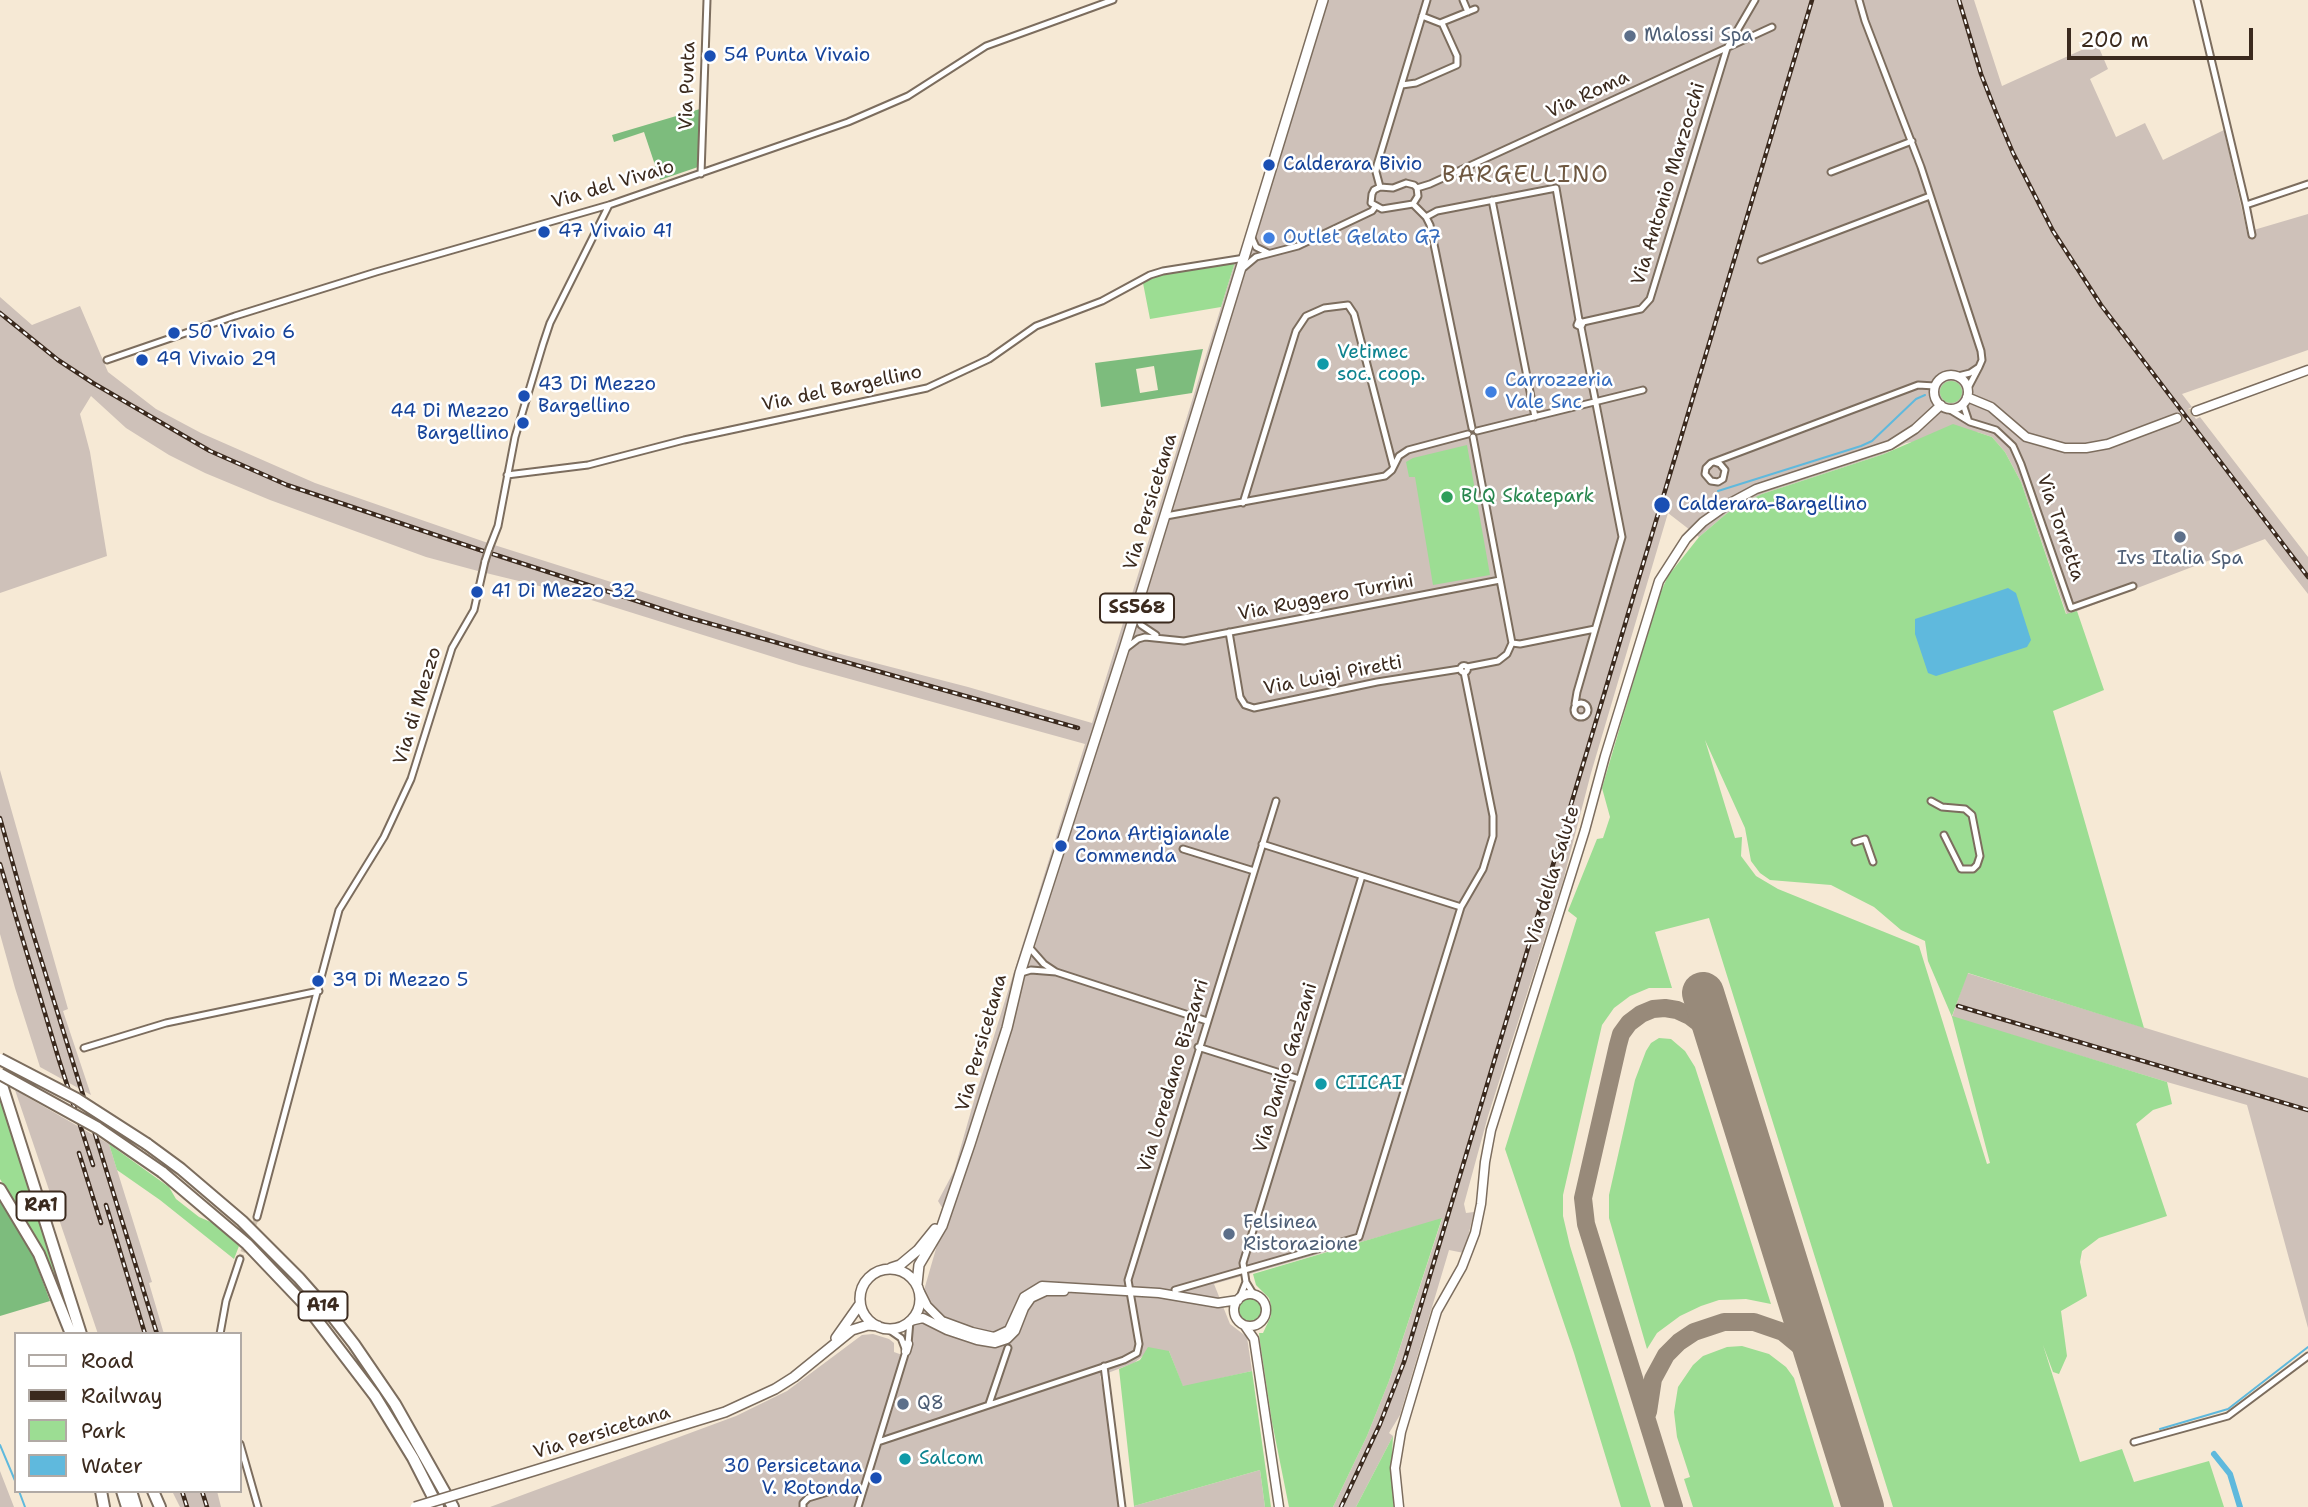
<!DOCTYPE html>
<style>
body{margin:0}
#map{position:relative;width:2308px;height:1507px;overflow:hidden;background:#f6e9d5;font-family:"Shantell Sans",sans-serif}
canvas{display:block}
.legend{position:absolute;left:14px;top:1332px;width:228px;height:161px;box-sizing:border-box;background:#fff;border:2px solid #b1aaa5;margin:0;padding:9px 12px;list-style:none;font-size:21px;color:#3b2a1e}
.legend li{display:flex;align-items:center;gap:14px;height:35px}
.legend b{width:35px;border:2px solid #b1aaa5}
.scale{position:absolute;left:2067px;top:28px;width:186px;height:32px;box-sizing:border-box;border:4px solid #3b2a1e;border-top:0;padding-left:9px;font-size:21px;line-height:24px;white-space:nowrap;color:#3b2a1e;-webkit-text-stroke:5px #fff;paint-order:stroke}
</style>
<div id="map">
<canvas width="2308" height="1507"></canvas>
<ul class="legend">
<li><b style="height:9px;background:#fff"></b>Road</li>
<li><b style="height:9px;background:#3b2a1e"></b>Railway</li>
<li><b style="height:19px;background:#9cdd93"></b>Park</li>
<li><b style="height:19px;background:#5fb9dd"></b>Water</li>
</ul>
<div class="scale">200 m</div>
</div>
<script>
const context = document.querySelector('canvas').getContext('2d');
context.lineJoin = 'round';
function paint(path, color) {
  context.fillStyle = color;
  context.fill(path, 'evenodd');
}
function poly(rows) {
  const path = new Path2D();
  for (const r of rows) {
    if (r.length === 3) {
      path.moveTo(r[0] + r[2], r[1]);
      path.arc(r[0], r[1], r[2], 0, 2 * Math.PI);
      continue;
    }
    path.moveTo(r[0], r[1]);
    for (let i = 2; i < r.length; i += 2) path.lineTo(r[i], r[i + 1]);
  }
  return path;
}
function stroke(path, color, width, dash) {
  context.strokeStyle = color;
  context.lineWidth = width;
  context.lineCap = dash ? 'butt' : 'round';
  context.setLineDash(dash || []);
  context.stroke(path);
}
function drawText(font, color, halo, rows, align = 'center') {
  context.font = font + ' "Shantell Sans",sans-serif';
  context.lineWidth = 5;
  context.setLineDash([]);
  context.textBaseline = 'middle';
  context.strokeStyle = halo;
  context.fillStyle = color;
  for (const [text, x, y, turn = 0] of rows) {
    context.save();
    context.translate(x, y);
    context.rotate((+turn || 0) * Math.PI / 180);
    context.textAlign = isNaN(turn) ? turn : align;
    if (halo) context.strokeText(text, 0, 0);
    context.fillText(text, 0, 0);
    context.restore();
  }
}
const industrial = poly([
 [1325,0,1974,0,2002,86,2097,43,2108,69,2090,79,2116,137,2145,123,2163,160,2224,130,2247,232,2308,214,2308,350,2182,394,2192,407,2188,409,2196,419,2200,417,2308,557,2308,594,2265,539,2067,615,2021,482,2012,465,2005,452,1992,437,1977,432,1906,443,1884,454,1762,494,1726,514,1699,537,1668,513,1591,773,1563,881,1488,1116,1464,1204,1466,1213,1474,1212,1464,1253,1449,1250,1400,1415,1389,1433,1393,1436,1356,1507,1333,1507,1367,1436,1389,1381,1442,1219,1214,1284,1230,1324,1247,1337,1252,1371,1183,1387,1169,1351,1144,1355,1134,1363,1100,1376,1108,1410,1119,1507,490,1507,736,1416,787,1391,862,1335,873,1334,889,1339,894,1343,894,1352,905,1356,946,1214,938,1201,954,1171,975,1097,1085,744,799,665,572,594,486,573,489,561,483,558,478,571,426,557,270,500,205,473,169,455,126,428,91,396,80,414,90,452,107,556,0,593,0,297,32,325,80,306,108,372,156,409,201,433,315,483,488,543,829,651,968,687,1092,723,1235,262,1257,226],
 [0,770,68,1009,63,1011,91,1095,40,1067,15,988,0,934],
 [1967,973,2308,1078,2308,1328,2247,1105,2167,1082,1952,1017],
 [15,1090,109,1144,152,1282,149,1283,164,1334,98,1334],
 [1260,1470,1265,1507,1134,1507,1134,1506],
 [0,1471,14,1507,0,1507],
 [172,1491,217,1491,221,1507,180,1507]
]);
const green = poly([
 [1235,262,1221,307,1150,319,1143,283,1162,274],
 [1951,392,11],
 [1953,424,1992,437,2005,452,2021,482,2066,614,2077,611,2104,690,2053,711,2144,1028,1968,973,1952,1016,2167,1082,2172,1104,2153,1110,2136,1124,2167,1216,2099,1238,2082,1251,2080,1262,2087,1296,2061,1311,2067,1356,2059,1374,2053,1372,2043,1345,2080,1462,2122,1449,2134,1482,2209,1461,2224,1507,1893,1507,1709,918,1655,932,1672,988,1649,988,1630,996,1614,1008,1602,1025,1563,1195,1563,1216,1570,1246,1651,1507,1621,1507,1574,1353,1505,1149,1577,918,1568,911,1597,839,1603,838,1610,817,1602,788,1658,598,1668,576,1699,537,1726,514,1743,503,1762,494,1884,454],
 [1705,740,1745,828,1751,861,1760,873,1770,880,1831,885,1874,907,1901,930,1925,941,1928,961,1952,1017,1990,1163,1987,1164,1919,946,1778,889,1756,876,1741,856,1742,837,1735,838],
 [1467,445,1490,575,1433,585,1415,477,1409,477,1406,462,1413,458],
 [1659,1038,1671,1039,1685,1051,1695,1067,1771,1304,1746,1299,1719,1300,1701,1306,1680,1316,1657,1333,1647,1349,1609,1218,1609,1195,1635,1080,1646,1051,1651,1043],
 [0,1089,59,1282,29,1225,0,1179],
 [109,1144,169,1187,176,1199,199,1217,213,1223,239,1246,234,1259,160,1200,117,1170],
 [1442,1218,1389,1381,1367,1436,1333,1507,1289,1507,1272,1422,1260,1342,1259,1333,1263,1333,1271,1316,1271,1305,1269,1298,1256,1285,1253,1274],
 [1250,1310,11],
 [1742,1346,1769,1354,1786,1367,1794,1378,1834,1507,1693,1507,1684,1479,1690,1477,1677,1437,1674,1412,1678,1387,1693,1365,1703,1356,1727,1347],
 [1148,1347,1169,1351,1183,1386,1252,1371,1271,1507,1265,1507,1260,1470,1134,1506,1119,1369,1140,1360],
 [1393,1436,1391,1476,1394,1507,1356,1507]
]);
const forest = poly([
 [700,109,698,167,660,180,644,132,614,142,612,135],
 [1203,349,1192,393,1101,407,1095,363],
 [1154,366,1158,390,1140,393,1136,369],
 [0,1200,34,1258,50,1301,0,1316]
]);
const water = poly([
 [2008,588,2016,593,2031,640,2027,647,1936,676,1928,673,1915,634,1915,619]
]);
const stream = poly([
 [1718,491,1861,446,1872,441,1916,399,1925,395],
 [2160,1429,2228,1409,2308,1347],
 [0,1445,16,1483],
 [19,1491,25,1507]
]);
const canal = poly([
 [2214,1454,2230,1474,2240,1507]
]);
const taxiway = poly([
 [1648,1412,1653,1379,1666,1355,1679,1342,1694,1332,1724,1322,1754,1322,1783,1332,1806,1351,1815,1363,1825,1384],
 [1674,1507,1586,1224,1583,1198,1618,1045,1621,1034,1629,1023,1641,1014,1653,1009,1665,1008,1677,1010,1690,1016,1703,1026,1723,1056]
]);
const runway = poly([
 [1703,993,1863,1507]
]);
const streetTunnel = poly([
 [240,1259,257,1217]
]);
const secondaryTunnel = poly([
 [2177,418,2196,411]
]);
const street = poly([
 [1463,0,1468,12],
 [1859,0,1865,21,1921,167,1981,351,1982,360,1979,367],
 [2197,0,2246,205,2308,184],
 [1422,16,1440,23,1475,9],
 [1402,85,1416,83,1457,65,1457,56,1442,23],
 [1831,172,1912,141],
 [701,174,707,0],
 [1406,183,1414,185,1417,188,1418,196,1413,204,1382,209,1371,203,1372,194,1374,190,1380,187,1393,188,1406,183],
 [1380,187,1376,172,1377,165,1427,0],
 [1417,188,1430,184,1772,27],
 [1492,200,1535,417],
 [1413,204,1426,217],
 [2246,205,2252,235],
 [1251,236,1256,247,1268,253],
 [1761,260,1930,196],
 [1243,268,1256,257,1298,246,1372,211,1375,207],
 [1579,320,1583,323,1581,327,1577,325,1579,320],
 [1583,322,1641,309,1650,299,1727,48,1755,0],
 [107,360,235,316,376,272,609,205,848,122,908,96,986,46,1113,0],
 [1958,376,1970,373,1979,367,1968,388],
 [1963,404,1968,419],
 [1947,408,1970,422,1996,430,2013,446,2021,464,2071,608,2133,586],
 [1472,428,1430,225,1426,217,1437,211,1556,188,1579,320],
 [1477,431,1643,390],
 [1714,462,1720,464,1725,470,1723,479,1718,482,1711,481,1705,474,1706,468,1711,463,1918,385,1935,386],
 [507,475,588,465,684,440,927,388,989,359,1036,326,1102,301,1150,275,1163,271,1245,258],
 [1243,503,1296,331,1306,316,1324,308,1348,305,1354,314,1393,465],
 [1166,516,1385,476,1392,470,1399,456,1408,450,1468,434],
 [489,549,498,526,515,437,543,344,550,323,609,205],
 [1136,615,1141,625,1156,635],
 [1229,632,1240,697,1245,705,1254,708,1377,682,1460,669],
 [1512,643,1520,644,1595,629],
 [1125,649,1138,639,1145,637,1184,641,1500,580],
 [1464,669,3.5],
 [1467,667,1498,661,1507,654,1512,643,1473,437],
 [1581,710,7],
 [1575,704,1577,692,1622,537,1581,327],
 [1931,801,1942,807,1965,809,1972,815,1980,856,1977,865,1973,869,1961,869,1944,835],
 [1855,842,1865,839,1873,862],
 [1262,844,1461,907],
 [1183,849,1254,871],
 [1029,947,1044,964,1056,972,1207,1021],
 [1021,973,1031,970,1056,972],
 [1198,1047,1299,1079],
 [84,1048,166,1023,319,991],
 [257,1217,339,910,384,837,411,779,452,648,474,610,485,561],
 [1175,1290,1359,1237,1461,907,1483,869,1493,836,1493,816,1464,672],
 [1254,1295,1246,1282,1243,1263,1362,876],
 [1240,1297,1246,1282],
 [220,1334,226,1301,240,1259],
 [908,1344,910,1321],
 [1104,1366,1122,1507],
 [989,1404,1008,1348],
 [878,1442,1124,1360,1137,1353,1139,1344,1128,1280,1276,801],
 [2134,1442,2228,1416,2308,1356],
 [240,1444,258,1507],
 [803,1507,803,1503,808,1498,841,1488,862,1494],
 [858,1507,906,1351,901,1338,888,1329]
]);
const secondary = poly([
 [1951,392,17],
 [1967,397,1991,407,2026,437,2065,448,2086,448,2108,444,2177,418],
 [2196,411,2308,370],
 [920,1292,927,1306,942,1321,972,1332,994,1337,1009,1330,1024,1297,1042,1286,1159,1293,1218,1303,1238,1300],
 [1250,1310,16],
 [910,1321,923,1318,947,1330,977,1340,995,1343,1007,1339,1015,1331,1024,1308,1031,1298,1046,1291,1064,1291],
 [1245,1326,1254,1339,1279,1507],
 [906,1351,908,1344],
 [1399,1507,1395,1468,1401,1432,1437,1311,1462,1267,1475,1233,1481,1204,1485,1162,1491,1130,1585,830,1605,756,1659,581,1686,539,1703,522,1730,503,1756,489,1890,445,1915,429,1941,405]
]);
const primary = poly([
 [891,1268,900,1265,918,1250,935,1229],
 [890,1299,30],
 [917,1284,919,1265,942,1226,970,1144,1007,1028,1020,973,1124,649,1323,0],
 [836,1338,860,1304],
 [481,1487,725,1412,775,1389,794,1377,852,1330,868,1325,878,1326]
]);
const highway = poly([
 [0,1079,81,1334],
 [147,1144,181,1169,242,1221,299,1278,329,1312,354,1344,395,1404,453,1507],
 [162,1172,247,1244,307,1307,375,1396,413,1458,438,1507],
 [0,1189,39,1254,71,1334],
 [101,1491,104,1507],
 [122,1491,127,1507],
 [131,1491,136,1507],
 [153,1491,160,1507]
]);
const rail = poly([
 [1959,0,1981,74,1997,115,2013,153,2053,231,2101,305,2308,577],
 [0,313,58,360,93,383,210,451,287,485,483,551],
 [493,554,683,616,1078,728],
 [0,818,27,914,157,1334],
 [0,864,59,1060,93,1165],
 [1958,1006,2308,1110],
 [79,1153,101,1223],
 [106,1205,145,1334],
 [182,1491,187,1507],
 [202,1491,207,1507],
 [1341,1507,1380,1424,1404,1362,1812,0]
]);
const streetBridge = poly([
 [485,561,489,549]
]);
const primaryBridge = poly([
 [415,1507,481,1487]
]);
const highwayBridge = poly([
 [0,1059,77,1099,147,1144],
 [0,1074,98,1128,162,1172]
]);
const markers = [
 [1630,36,7,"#5c6f8a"],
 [710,56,7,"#1a4fb4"],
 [1269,165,7,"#1a4fb4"],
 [544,232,7,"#1a4fb4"],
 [1269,238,7,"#3f7fe0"],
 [174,333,7,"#1a4fb4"],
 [142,360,7,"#1a4fb4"],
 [1323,364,7,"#0f9aa8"],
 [1491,392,7,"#3f7fe0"],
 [524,396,7,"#1a4fb4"],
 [523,423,7,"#1a4fb4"],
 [1447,497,7,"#2e9e5b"],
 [1662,505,9,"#1a4fb4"],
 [2180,537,7,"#5c6f8a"],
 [477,592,7,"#1a4fb4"],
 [1061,846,7,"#1a4fb4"],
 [318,981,7,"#1a4fb4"],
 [1321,1084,7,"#0f9aa8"],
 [1229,1234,7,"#5c6f8a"],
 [903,1404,7,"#5c6f8a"],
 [905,1459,7,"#0f9aa8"],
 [876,1478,7,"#1a4fb4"]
];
const shields = [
 [1137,608,74],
 [41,1206,49],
 [323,1306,49]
];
const shieldNames = [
 ["SS568",1137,608],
 ["RA1",41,1206],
 ["A14",323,1306]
];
const serviceNames = [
 ["Malossi Spa",1644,36],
 ["Ivs Italia Spa",2180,559,"center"],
 ["Felsinea",1243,1223],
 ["Ristorazione",1243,1245],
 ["Q8",917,1404]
];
const transitNames = [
 ["54 Punta Vivaio",724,56],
 ["Calderara Bivio",1283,165],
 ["47 Vivaio 41",558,232],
 ["50 Vivaio 6",188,333],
 ["49 Vivaio 29",156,360],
 ["43 Di Mezzo",538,385],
 ["Bargellino",538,407],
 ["44 Di Mezzo",509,412,"right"],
 ["Bargellino",509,434,"right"],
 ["Calderara-Bargellino",1678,505],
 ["41 Di Mezzo 32",491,592],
 ["Zona Artigianale",1075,835],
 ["Commenda",1075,857],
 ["39 Di Mezzo 5",332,981],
 ["30 Persicetana",862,1467,"right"],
 ["V. Rotonda",862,1489,"right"]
];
const streetNames = [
 ["Via Punta",688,86,-88],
 ["Via Roma",1588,95,-25],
 ["Via Antonio Marzocchi",1669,184,-73],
 ["Via del Vivaio",613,185,-17],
 ["Via del Bargellino",842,389,-12],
 ["Via Persicetana",1151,502,-73],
 ["Via Torretta",2060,528,71],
 ["Via Ruggero Turrini",1326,598,-11],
 ["Via Luigi Piretti",1333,676,-11],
 ["Via di Mezzo",418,706,-73],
 ["Via della Salute",1553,876,-73],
 ["Via Persicetana",982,1043,-74],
 ["Via Danilo Gazzani",1286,1068,-73],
 ["Via Loredano Bizzarri",1174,1076,-73],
 ["Via Persicetana",602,1433,-17]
];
const shopNames = [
 ["Outlet Gelato G7",1283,238],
 ["Carrozzeria",1505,381],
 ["Vale Snc",1505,403]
];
const cultureNames = [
 ["Vetimec",1337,353],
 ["soc. coop.",1337,375],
 ["CIICAI",1335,1084],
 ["Salcom",919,1459]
];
const leisureNames = [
 ["BLQ Skatepark",1461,497]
];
const quarterNames = [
 ["BARGELLINO",1526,176]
];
paint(industrial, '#cec1b9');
paint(green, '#9cdd93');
paint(forest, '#7dbc7d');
paint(water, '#5fb9dd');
stroke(stream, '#5fb9dd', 2);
stroke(canal, '#5fb9dd', 6);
stroke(taxiway, '#988a7a', 18);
stroke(runway, '#988a7a', 42);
stroke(streetTunnel, '#d1c3b0', 5, [5, 2.5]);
stroke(secondaryTunnel, '#d1c3b0', 8, [8, 4]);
stroke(street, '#7c6d5e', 9);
stroke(secondary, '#7c6d5e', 11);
stroke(primary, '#7c6d5e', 12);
stroke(highway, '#7c6d5e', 14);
stroke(street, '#fff', 5);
stroke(secondary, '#fff', 8);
stroke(primary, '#fff', 9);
stroke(highway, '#fff', 10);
stroke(rail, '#3b2a1e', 4.5);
stroke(rail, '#fff', 2, [5]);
stroke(streetBridge, '#7c6d5e', 9, []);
stroke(primaryBridge, '#7c6d5e', 12, []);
stroke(highwayBridge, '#7c6d5e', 14, []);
stroke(streetBridge, '#fff', 5);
stroke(primaryBridge, '#fff', 9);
stroke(highwayBridge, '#fff', 10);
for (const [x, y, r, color] of markers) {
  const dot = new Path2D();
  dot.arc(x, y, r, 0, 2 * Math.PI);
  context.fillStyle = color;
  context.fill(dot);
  stroke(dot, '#fff', 2.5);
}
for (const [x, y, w] of shields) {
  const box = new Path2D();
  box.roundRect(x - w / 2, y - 14.5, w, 29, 5);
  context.fillStyle = '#fff';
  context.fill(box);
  stroke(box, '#3b2a1e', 2);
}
drawText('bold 18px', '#3b2a1e', null, shieldNames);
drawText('19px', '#4e5e75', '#fff', serviceNames, 'left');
drawText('19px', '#164399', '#fff', transitNames, 'left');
drawText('19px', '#3b2a1e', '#fff', streetNames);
drawText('19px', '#366cbe', '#fff', shopNames, 'left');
drawText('19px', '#0d838f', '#fff', cultureNames, 'left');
drawText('19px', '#27864d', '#fff', leisureNames, 'left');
context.letterSpacing = '2px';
drawText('23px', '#6f5841', '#fff', quarterNames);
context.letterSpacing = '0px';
</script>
